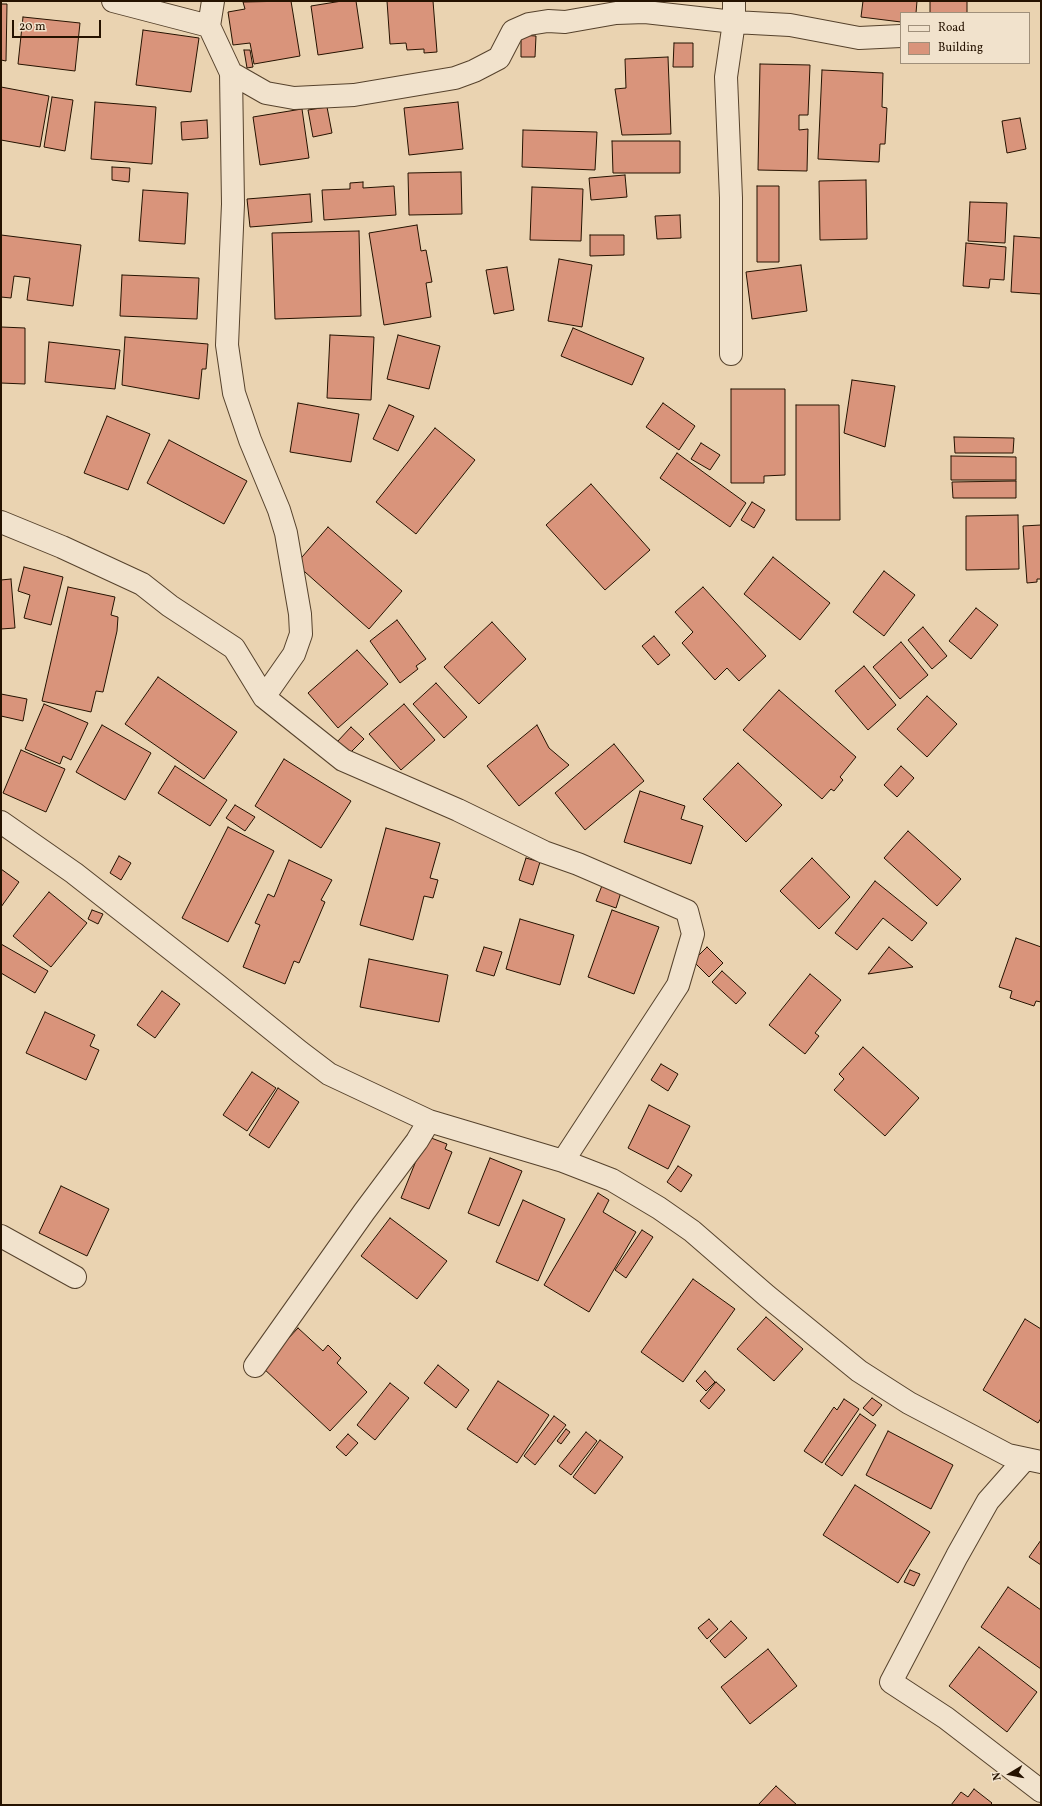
<!DOCTYPE html>
<style>
body{margin:0}
#map{position:relative;width:1042px;height:1806px;overflow:hidden;background:#ead3b1;font-family:Vollkorn,serif}
canvas{display:block}
.frame{position:absolute;inset:0;border:2px solid #251200;pointer-events:none}
.legend{position:absolute;left:900px;top:12px;width:130px;height:52px;box-sizing:border-box;background:#f1e2cc;border:1px solid #9f8f7a;margin:0;padding:5px 7px;list-style:none;font-size:12px;color:#251200}
.legend li{display:flex;align-items:center;gap:8px;height:20px}
.legend b{width:20px;border:1px solid #9f8f7a}
.north{position:absolute;left:990px;top:1754px;width:40px;height:40px;-webkit-text-stroke:3px #f1e2cc;paint-order:stroke;rotate:260deg;font-size:11px;font-weight:700;line-height:16px;text-align:center;color:#251200}
.north::after{content:'';display:block;margin:auto;width:14px;height:18px;background:#251200;clip-path:polygon(50% 0,100% 100%,50% 72%,0 100%)}
.scale{position:absolute;left:12px;top:20px;width:89px;height:18px;box-sizing:border-box;border:2px solid #251200;border-top:0;padding-left:5px;font-size:12px;line-height:14px;white-space:nowrap;color:#251200;-webkit-text-stroke:3px #f1e2cc;paint-order:stroke}
</style>
<div id="map">
<canvas width="1042" height="1806"></canvas>
<div class="frame"></div>
<ul class="legend">
<li><b style="height:5px;background:#f1e2cc"></b>Road</li>
<li><b style="height:11px;background:#d9947b"></b>Building</li>
</ul>
<div class="north">N</div>
<div class="scale">20 m</div>
</div>
<script>
const context = document.querySelector('canvas').getContext('2d');
context.lineJoin = 'round';
function paint(path, color) {
  context.fillStyle = color;
  context.fill(path, 'evenodd');
}
function poly(rows) {
  const path = new Path2D();
  for (const r of rows) {
    path.moveTo(r[0], r[1]);
    for (let i = 2; i < r.length; i += 2) path.lineTo(r[i], r[i + 1]);
  }
  return path;
}
function stroke(path, color, width, dash) {
  context.strokeStyle = color;
  context.lineWidth = width;
  context.lineCap = dash ? 'butt' : 'round';
  context.setLineDash(dash || []);
  context.stroke(path);
}
const building = poly([
 [291,1,300,56,254,64,250,43,233,45,228,12,245,9,243,2,291,1],
 [342,1,356,1,363,48,318,55,311,6,342,1],
 [387,1,433,1,437,52,424,53,424,49,407,50,406,43,390,44,387,1],
 [863,1,917,1,916,13,901,13,901,22,861,17,863,1],
 [930,1,967,1,967,13,930,13,930,1],
 [1,4,7,4,6,61,1,60,1,4],
 [23,17,80,23,75,71,18,64,23,17],
 [143,30,199,38,191,92,136,85,143,30],
 [521,35,536,36,535,57,521,57,521,35],
 [674,43,693,43,693,67,673,67,674,43],
 [244,50,250,50,253,67,247,68,244,50],
 [668,57,671,134,622,135,615,89,626,88,625,59,668,57],
 [760,64,810,65,808,115,799,115,799,130,808,129,807,171,758,170,760,64],
 [822,70,883,73,882,107,887,108,885,144,880,144,879,162,818,159,822,70],
 [1,87,49,96,40,147,1,140,1,87],
 [52,97,73,100,65,151,44,147,52,97],
 [95,102,156,107,152,164,91,159,95,102],
 [458,102,463,149,409,155,404,108,458,102],
 [327,107,332,133,313,137,308,110,327,107],
 [302,109,309,158,260,165,253,117,302,109],
 [1020,118,1026,149,1007,153,1002,121,1020,118],
 [207,120,208,138,182,140,181,122,207,120],
 [523,130,597,132,595,170,522,167,523,130],
 [612,141,680,141,680,173,613,173,612,141],
 [112,167,130,168,129,182,112,180,112,167],
 [461,172,462,214,409,215,408,173,461,172],
 [625,175,627,197,591,200,589,178,625,175],
 [866,180,867,239,820,240,819,181,866,180],
 [363,182,363,188,394,186,396,215,324,220,322,190,350,189,350,183,363,182],
 [757,186,779,186,779,262,757,262,757,186],
 [532,187,583,189,581,241,530,240,532,187],
 [143,190,188,193,185,244,139,241,143,190],
 [310,194,312,222,250,227,247,199,310,194],
 [970,202,1007,203,1005,243,968,241,970,202],
 [680,215,681,238,657,239,655,216,680,215],
 [417,225,421,251,426,250,432,282,426,283,431,317,384,325,369,233,417,225],
 [359,231,361,316,275,319,272,233,359,231],
 [1,235,81,245,73,306,27,300,30,278,14,276,11,298,1,297,1,235],
 [590,235,624,235,624,255,590,256,590,235],
 [1014,236,1041,238,1041,294,1011,292,1014,236],
 [966,243,1006,247,1004,280,990,279,989,288,963,286,966,243],
 [559,259,592,265,582,327,548,321,559,259],
 [801,265,807,311,752,319,746,272,801,265],
 [507,267,514,310,494,314,486,270,507,267],
 [122,275,199,278,197,319,120,316,122,275],
 [1,327,25,328,25,384,1,383,1,327],
 [573,328,644,358,632,385,561,356,573,328],
 [330,335,374,337,371,400,327,398,330,335],
 [398,335,440,346,429,389,387,379,398,335],
 [125,337,208,344,206,369,202,369,199,399,122,385,125,337],
 [49,342,120,350,115,389,45,382,49,342],
 [852,380,895,386,885,447,844,433,852,380],
 [731,389,785,389,785,475,764,476,764,483,731,483,731,389],
 [298,403,359,414,351,462,290,452,298,403],
 [663,403,695,426,679,450,646,427,663,403],
 [389,405,414,416,398,451,373,439,389,405],
 [796,405,839,405,840,520,796,520,796,405],
 [107,416,150,434,128,490,84,473,107,416],
 [435,428,475,460,416,534,376,502,435,428],
 [954,437,1014,438,1013,453,955,453,954,437],
 [169,440,247,481,224,524,147,483,169,440],
 [701,443,720,455,710,470,691,459,701,443],
 [677,453,746,503,730,527,660,478,677,453],
 [951,456,1016,457,1016,480,951,480,951,456],
 [1016,481,1016,498,953,498,952,482,1016,481],
 [591,484,650,550,605,590,546,525,591,484],
 [752,502,765,510,754,528,741,520,752,502],
 [1018,515,1019,569,966,570,966,516,1018,515],
 [1041,525,1041,579,1037,579,1037,582,1027,583,1023,526,1041,525],
 [328,527,402,591,369,629,296,564,328,527],
 [773,557,830,603,800,640,744,594,773,557],
 [24,567,63,577,51,625,24,618,30,595,18,591,24,567],
 [884,571,915,595,884,636,853,612,884,571],
 [11,579,15,628,1,629,1,580,11,579],
 [68,587,115,597,111,615,118,617,117,631,103,692,96,691,91,712,42,701,68,587],
 [703,587,766,656,739,681,727,668,715,680,682,643,693,632,675,612,703,587],
 [976,608,998,625,971,659,949,641,976,608],
 [397,620,426,659,416,666,418,669,400,683,370,641,397,620],
 [492,622,526,659,479,704,444,667,492,622],
 [923,627,947,656,932,669,908,640,923,627],
 [654,636,670,655,658,665,642,646,654,636],
 [901,642,928,675,900,699,873,667,901,642],
 [357,650,388,684,338,728,308,693,357,650],
 [864,666,896,705,868,730,835,691,864,666],
 [158,677,237,732,204,779,125,724,158,677],
 [436,683,467,717,444,738,413,704,436,683],
 [779,690,856,757,840,777,843,780,834,791,831,789,822,799,743,730,779,690],
 [1,694,27,699,23,721,1,716,1,694],
 [927,696,957,724,927,757,897,729,927,696],
 [44,704,88,723,71,760,63,756,60,764,25,749,44,704],
 [404,704,435,740,401,770,369,734,404,704],
 [102,725,151,753,125,800,76,772,102,725],
 [537,725,549,748,569,765,519,806,487,766,537,725],
 [351,727,364,739,349,754,337,742,351,727],
 [614,744,644,781,585,830,555,793,614,744],
 [21,750,65,769,46,812,3,793,21,750],
 [284,759,351,801,321,848,255,806,284,759],
 [738,763,782,805,746,842,703,799,738,763],
 [175,766,227,800,210,826,158,793,175,766],
 [901,766,914,778,897,797,884,785,901,766],
 [640,791,685,806,681,819,703,826,691,864,624,842,640,791],
 [235,805,255,817,245,831,226,818,235,805],
 [228,827,274,851,228,942,182,918,228,827],
 [386,828,440,843,430,878,438,880,433,898,424,896,413,940,360,925,386,828],
 [908,831,961,879,937,906,884,858,908,831],
 [119,856,131,863,121,880,110,873,119,856],
 [526,858,540,862,533,885,519,880,526,858],
 [812,858,850,897,819,929,780,891,812,858],
 [289,860,332,880,321,900,325,902,299,963,294,961,285,984,243,967,260,925,255,923,268,894,274,897,289,860],
 [1,869,19,882,1,907,1,869],
 [875,881,927,923,912,941,883,918,857,950,835,933,875,881],
 [603,883,622,889,616,908,596,901,603,883],
 [49,892,87,923,51,967,13,936,49,892],
 [92,910,103,914,98,924,88,919,92,910],
 [612,910,659,927,634,994,588,977,612,910],
 [520,919,574,935,560,985,506,969,520,919],
 [1016,938,1041,947,1041,1002,1036,1001,1034,1006,1010,998,1012,991,999,987,1016,938],
 [1,944,48,971,35,993,1,973,1,944],
 [484,947,502,952,494,976,476,971,484,947],
 [707,947,723,963,709,977,693,961,707,947],
 [889,947,913,967,868,974,889,947],
 [369,959,448,975,439,1022,360,1007,369,959],
 [722,971,746,993,736,1004,712,982,722,971],
 [810,974,841,1000,815,1033,819,1036,805,1054,769,1025,810,974],
 [162,991,180,1004,155,1038,137,1025,162,991],
 [45,1012,95,1035,90,1046,99,1050,86,1080,26,1053,45,1012],
 [863,1047,919,1098,885,1136,834,1090,844,1079,839,1074,863,1047],
 [661,1064,678,1074,668,1091,651,1080,661,1064],
 [252,1072,276,1088,247,1131,223,1115,252,1072],
 [278,1088,299,1102,269,1148,249,1135,278,1088],
 [649,1105,690,1126,668,1169,628,1148,649,1105],
 [426,1136,447,1144,445,1149,452,1152,429,1209,401,1198,426,1136],
 [490,1158,522,1171,499,1226,468,1213,490,1158],
 [678,1166,692,1175,681,1192,667,1182,678,1166],
 [61,1186,109,1209,87,1256,39,1233,61,1186],
 [598,1193,609,1200,603,1212,636,1232,589,1312,544,1285,598,1193],
 [523,1200,565,1219,538,1281,496,1262,523,1200],
 [390,1218,447,1261,417,1299,361,1256,390,1218],
 [642,1230,653,1237,626,1278,615,1270,642,1230],
 [693,1279,735,1309,683,1382,641,1352,693,1279],
 [766,1317,803,1349,774,1381,737,1349,766,1317],
 [1025,1319,1041,1329,1041,1418,1038,1423,983,1390,1025,1319],
 [298,1328,323,1351,328,1345,341,1358,337,1363,367,1392,330,1431,262,1367,298,1328],
 [438,1365,469,1390,456,1408,424,1383,438,1365],
 [705,1371,715,1382,706,1391,696,1381,705,1371],
 [498,1381,549,1415,517,1463,467,1429,498,1381],
 [716,1382,725,1390,709,1409,700,1401,716,1382],
 [390,1383,409,1398,375,1440,357,1425,390,1383],
 [872,1398,882,1405,873,1416,863,1408,872,1398],
 [844,1399,859,1409,822,1463,804,1451,834,1407,837,1410,844,1399],
 [860,1414,876,1425,842,1476,825,1464,860,1414],
 [554,1416,566,1425,535,1465,524,1456,554,1416],
 [566,1429,570,1432,561,1444,557,1441,566,1429],
 [888,1431,953,1465,931,1509,866,1475,888,1431],
 [586,1432,597,1441,571,1475,559,1466,586,1432],
 [348,1434,358,1443,346,1456,336,1447,348,1434],
 [600,1440,623,1457,595,1494,573,1477,600,1440],
 [855,1485,930,1532,898,1583,823,1535,855,1485],
 [1041,1540,1041,1565,1029,1557,1041,1540],
 [910,1570,920,1574,914,1586,904,1582,910,1570],
 [1008,1587,1041,1610,1041,1669,981,1627,1008,1587],
 [709,1619,718,1629,707,1639,698,1628,709,1619],
 [731,1621,747,1638,725,1658,710,1641,731,1621],
 [979,1647,1037,1692,1007,1732,949,1686,979,1647],
 [768,1649,797,1686,750,1724,721,1687,768,1649],
 [776,1786,797,1805,758,1805,776,1786],
 [974,1789,992,1803,990,1805,951,1805,961,1792,968,1797,974,1789]
]);
const street = poly([
 [113,1,209,26,231,73,266,93,294,98,354,95,455,78,474,71,499,58,513,31,529,24,548,21,565,22,616,13,645,12,734,22,790,25,859,38,901,36],
 [209,26,213,1],
 [231,73,233,204,227,345,234,393,250,440,279,510,286,533,300,614,301,634,294,654,264,697],
 [731,354,731,198,726,77,734,22,734,1],
 [1,522,62,547,142,584,170,606,234,648,264,697,343,760,458,810,544,852,578,864,687,911,693,934,678,985,563,1161],
 [1,822,74,873,217,985,300,1052,329,1074,429,1121,563,1161,612,1180,659,1208,692,1231,767,1296,859,1371,909,1403,1008,1455,1041,1462],
 [1,1236,75,1277],
 [255,1366,364,1212,417,1141,429,1121],
 [1025,1459,988,1501,957,1556,891,1682,946,1718,1041,1791]
]);
paint(building, '#d9947b');
stroke(building, '#251200', 1);
stroke(street, '#56422c', 24);
stroke(street, '#f1e2cc', 22);
</script>
